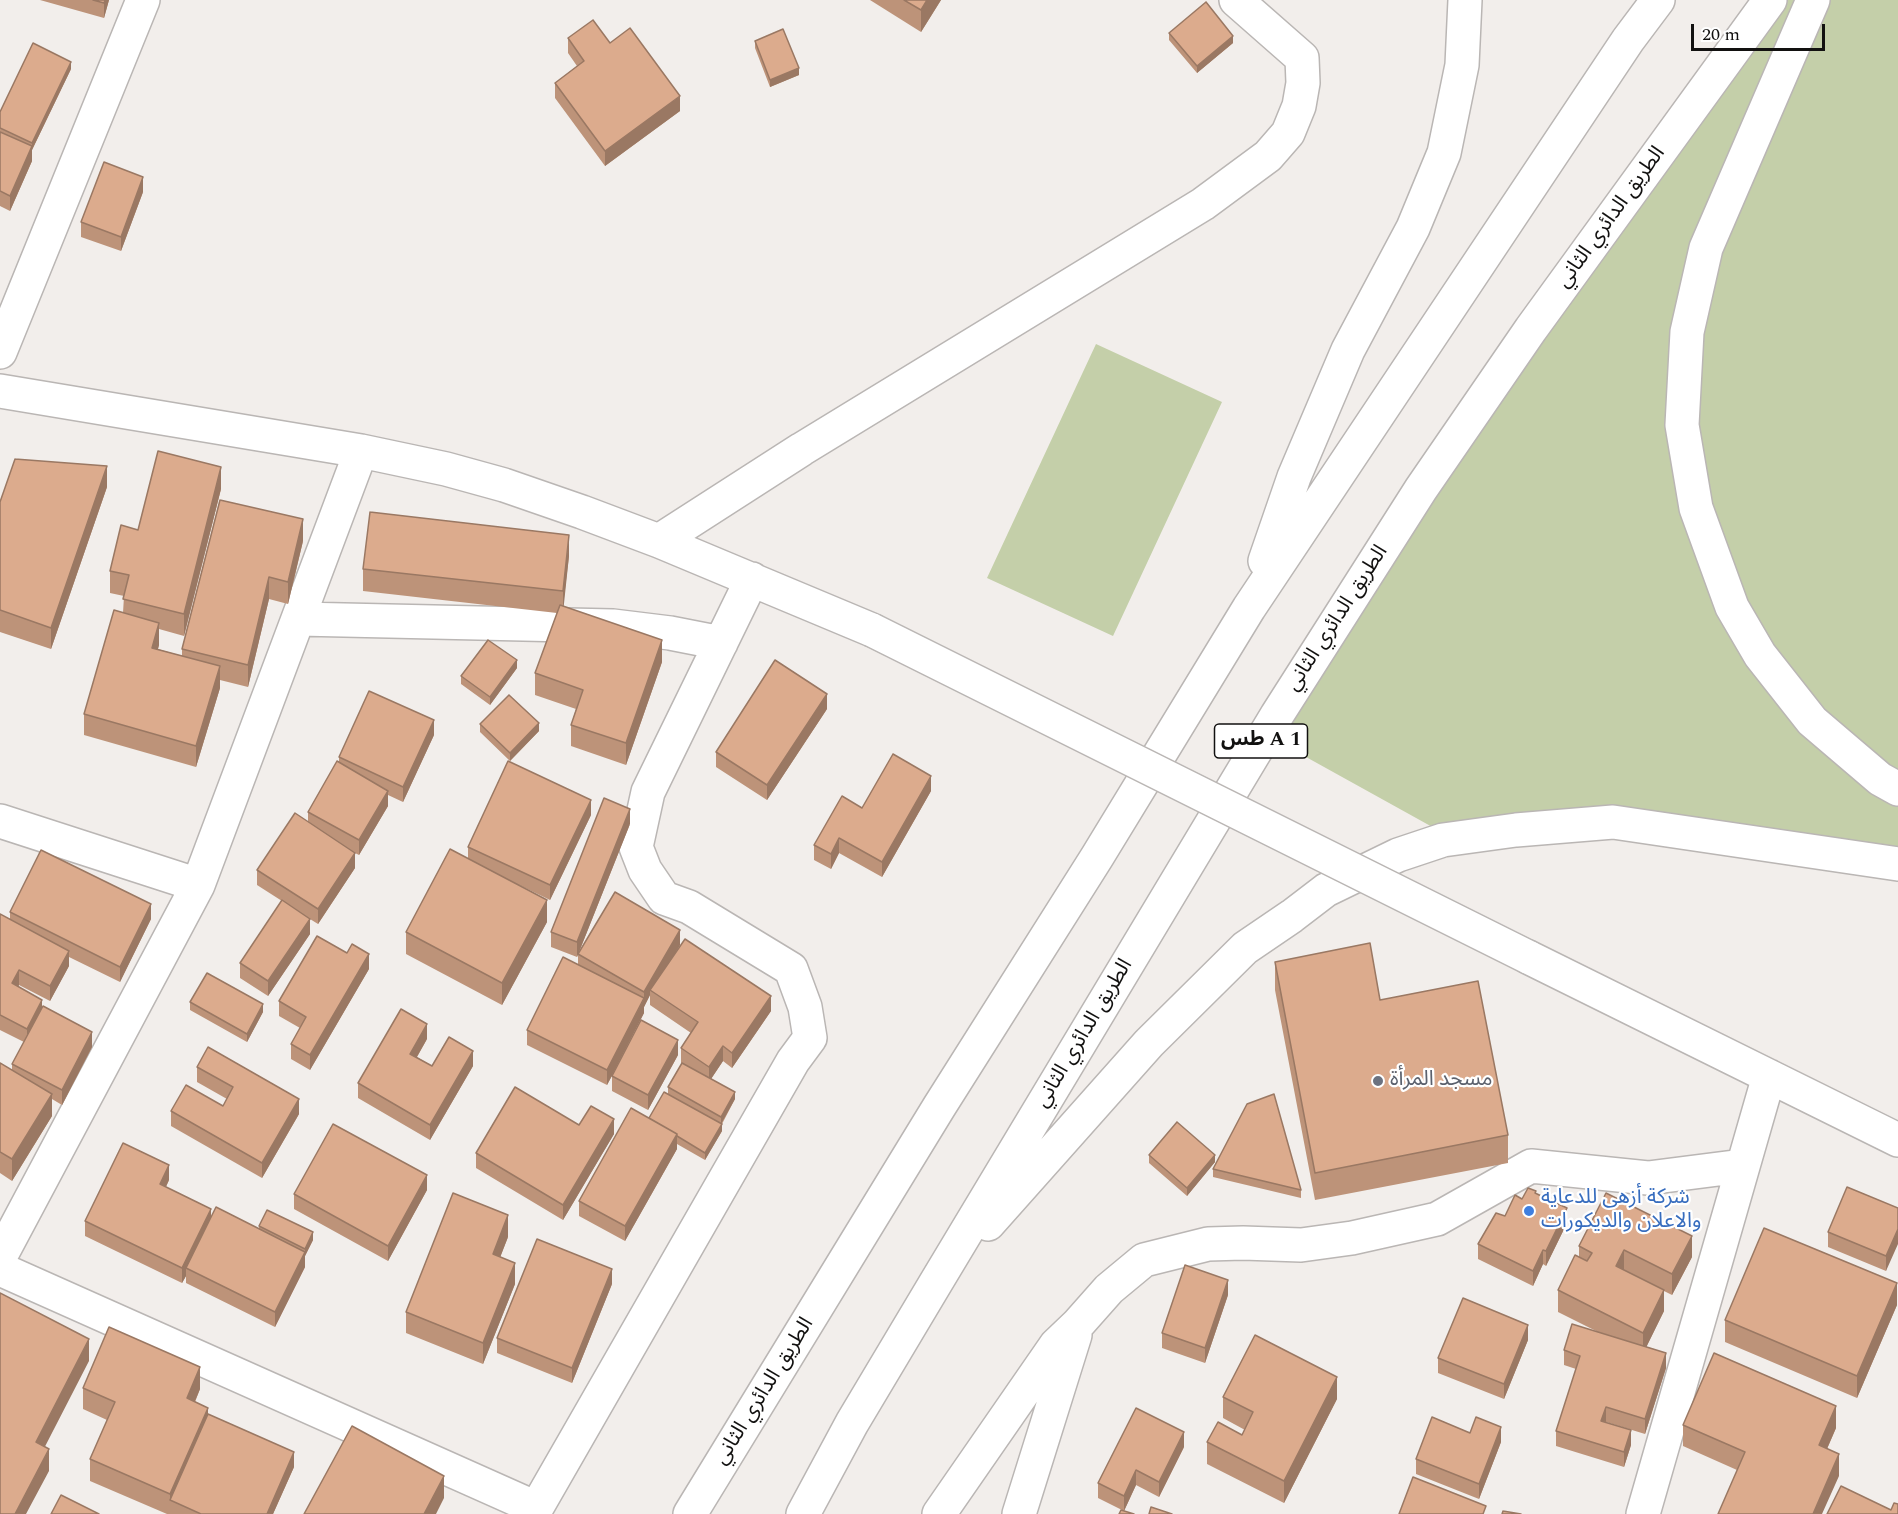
<!DOCTYPE html>
<meta charset="utf-8">
<style>
body{margin:0}
#map{position:relative;width:1898px;height:1514px;overflow:hidden;background:#f2eeeb;font-family:Spectral,serif}
canvas{display:block}
.scale{position:absolute;left:1691px;top:24px;width:134px;height:27px;box-sizing:border-box;border:3px solid #121110;border-top:0;padding-left:8px;font-size:18px;line-height:21px;white-space:nowrap;color:#121110;-webkit-text-stroke:4px #fff;paint-order:stroke}
</style>
<div id="map">
<canvas width="1898" height="1514"></canvas>
<div class="scale">20 m</div>
</div>
<script>
const context = document.querySelector('canvas').getContext('2d');
context.lineJoin = 'round';
function paint(path, color) {
  context.fillStyle = color;
  context.fill(path, 'evenodd');
}
function poly(rows) {
  const path = new Path2D();
  for (const r of rows) {
    path.moveTo(r[0], r[1]);
    for (let i = 2; i < r.length; i += 2) path.lineTo(r[i], r[i + 1]);
  }
  return path;
}
function stroke(path, color, width, dash) {
  context.strokeStyle = color;
  context.lineWidth = width;
  context.lineCap = dash ? 'butt' : 'round';
  context.setLineDash(dash || []);
  context.stroke(path);
}
function drawText(font, color, halo, rows, align = 'center') {
  context.font = font + ' Spectral,"Noto Sans Arabic",serif';
  context.lineWidth = 4.5;
  context.setLineDash([]);
  context.textBaseline = 'middle';
  context.strokeStyle = halo;
  context.fillStyle = color;
  for (const [text, x, y, turn = 0] of rows) {
    context.save();
    context.translate(x, y);
    context.rotate((+turn || 0) * Math.PI / 180);
    context.textAlign = isNaN(turn) ? turn : align;
    if (halo) context.strokeText(text, 0, 0);
    context.fillText(text, 0, 0);
    context.restore();
  }
}
const green = poly([
 [1771,0,1898,0,1898,864,1697,835,1454,839,1297,752,1277,715],
 [1096,344,1222,402,1113,636,987,578]
]);
const minor = poly([
 [0,352,143,0],
 [0,391,361,451,446,469,504,485,582,512,659,541,872,630],
 [659,541,802,449,1203,204,1268,156,1288,133,1299,106,1303,83,1302,58,1236,0],
 [299,619,613,626,670,633,721,643],
 [0,821,198,885,361,451],
 [1528,957,1898,1140],
 [0,1257,198,885],
 [0,1269,536,1508],
 [533,1514,793,1061,810,1038,805,1007,791,969,689,907,664,898,645,870,636,847,648,792,752,579],
 [939,1514,1056,1345,1078,1324,1109,1289,1144,1260,1208,1244,1243,1243,1301,1245,1352,1238,1437,1219,1531,1166,1648,1178,1742,1166],
 [1019,1514,1075,1335],
 [1643,1514,1769,1076]
]);
const highway = poly([
 [1813,0,1706,248,1687,332,1682,425,1696,508,1732,607,1760,655,1812,721,1880,779,1898,789],
 [1265,561,1294,477,1348,350,1413,228,1444,153,1462,65,1465,0],
 [988,1224,1149,1043,1245,948,1292,916,1326,890,1398,855,1443,840,1516,830,1613,822,1898,864],
 [690,1514,939,1107,1097,857,1249,608,1628,40,1658,0],
 [803,1514,852,1423,935,1284,1277,715,1421,489,1531,329,1770,0]
]);
const minorBridge = poly([
 [872,630,1528,957]
]);
const wall = poly([
 [40,0,109,0,104,18],
 [870,0,941,0,921,32],
 [1169,33,1233,43,1197,73,1169,40],
 [568,38,680,111,605,166,555,98,555,83,577,66,568,53],
 [755,41,799,75,770,87,755,48],
 [71,69,32,150,32,161,10,211,0,206,0,112],
 [143,192,121,251,81,237,81,222],
 [107,487,51,649,0,632,0,502],
 [221,489,184,636,159,629,159,645,158,649,182,656,182,649,303,541,288,604,269,599,248,687,220,680,220,688,196,767,84,735,84,714,123,613,124,596,110,593,110,571,138,530],
 [569,556,563,606,662,662,626,765,571,746,571,725,576,709,535,695,535,673,557,613,363,591,363,569],
 [517,668,490,705,461,684,461,676],
 [827,709,767,800,716,767,716,752],
 [480,724,539,731,510,761,480,732],
 [434,735,403,802,388,795,388,806,359,855,355,853,355,868,318,924,310,919,310,934,268,996,240,978,240,963,282,901,257,885,257,870,308,821,308,812,339,762,339,757],
 [931,791,882,877,839,853,831,869,814,860,814,845,862,808],
 [591,815,550,900,519,885,547,922,502,1005,406,954,406,932,468,859,468,847],
 [630,824,577,957,551,947,551,932],
 [10,912,151,919,120,982,69,957,69,966,50,1001,19,985,18,987,92,1047,62,1105,52,1099,52,1116,12,1181,0,1173,0,1063,12,1071,12,1064,24,1042,0,1030,0,914,10,919],
 [680,945,671,960,771,1011,732,1068,723,1061,711,1079,735,1099,722,1124,722,1131,705,1160,677,1144,677,1149,625,1241,579,1216,579,1201,649,1118,668,1094,668,1087,682,1063,681,1063,681,1048,691,1033,650,1005,650,995,644,1007,644,1013,614,1072,678,1055,648,1110,612,1091,612,1076,607,1085,527,1045,527,1030,578,965,578,954],
 [1275,962,1380,1000,1508,1135,1508,1163,1315,1200,1275,990],
 [369,969,310,1070,291,1059,291,1044,300,1028,279,1016,279,1001],
 [190,1002,263,1012,247,1042,190,1010],
 [427,1039,417,1057,432,1066,473,1066,430,1140,358,1098,358,1083],
 [197,1067,299,1114,262,1178,171,1126,171,1111,223,1106,227,1099,197,1082],
 [579,1125,614,1134,563,1220,476,1168,476,1153],
 [1149,1155,1215,1162,1187,1196,1149,1163],
 [1213,1169,1301,1190,1301,1198,1213,1177],
 [169,1180,166,1187,211,1218,259,1229,259,1226,313,1240,305,1256,305,1267,275,1327,186,1283,186,1276,182,1283,85,1236,85,1221],
 [427,1190,388,1261,294,1209,294,1194],
 [1536,1193,1567,1223,1546,1266,1543,1264,1533,1286,1478,1259,1478,1244,1522,1199],
 [1606,1193,1692,1257,1672,1295,1664,1291,1664,1311,1646,1347,1666,1368,1645,1434,1606,1422,1631,1445,1624,1467,1556,1446,1556,1431,1576,1369,1564,1365,1564,1350,1598,1332,1558,1312,1558,1290,1579,1257,1579,1246],
 [1898,1208,1886,1271,1828,1247,1828,1232],
 [508,1237,500,1257,515,1284,483,1364,406,1333,406,1312],
 [612,1284,572,1383,497,1353,497,1338],
 [1228,1295,1205,1363,1162,1348,1162,1333],
 [1897,1305,1857,1398,1725,1342,1725,1320],
 [1528,1340,1504,1399,1438,1373,1438,1358],
 [83,1388,200,1389,195,1402,208,1414,294,1467,273,1514,167,1514,90,1481,90,1459,107,1420,83,1409],
 [1223,1397,1337,1399,1284,1503,1207,1464,1207,1442,1242,1435,1245,1430,1223,1418],
 [1683,1425,1836,1428,1827,1449,1839,1476,1737,1470,1683,1446],
 [1470,1433,1501,1442,1479,1499,1416,1474,1416,1459],
 [1184,1447,1159,1497,1136,1485,1124,1511,1098,1498,1098,1483]
]);
const shadedWall = poly([
 [105,0,109,0,104,18,104,3],
 [927,0,941,0,921,32,921,10],
 [1233,36,1233,43,1197,73,1197,66],
 [71,62,71,69,32,150,32,161,10,211,10,196,32,146,32,143],
 [799,68,799,75,770,87,770,80],
 [680,96,680,111,605,166,605,151],
 [143,177,143,192,121,251,121,237],
 [107,466,107,487,51,649,51,628],
 [221,467,221,489,184,636,184,614],
 [303,519,303,541,288,604,288,582],
 [569,535,569,556,563,613,563,591],
 [269,577,269,599,248,687,248,665],
 [159,623,159,645,152,669,152,648],
 [662,640,662,662,626,765,626,743],
 [517,660,517,668,490,705,490,697],
 [220,666,220,688,196,767,196,746],
 [827,694,827,709,767,800,767,785],
 [434,720,434,735,403,802,403,787],
 [539,723,539,731,510,761,510,753],
 [931,776,931,791,882,877,882,862],
 [388,791,388,806,359,855,359,840],
 [591,800,591,815,550,900,550,885],
 [630,809,630,824,577,957,577,942],
 [839,838,839,853,831,869,831,854],
 [355,853,355,868,318,924,318,909],
 [547,900,547,922,502,1005,502,983],
 [151,904,151,919,120,982,120,967],
 [310,919,310,934,268,996,268,981],
 [680,930,680,945,652,992,650,990,650,995,644,1007,644,1013,607,1085,607,1070,644,999,644,992],
 [69,951,69,966,50,1001,50,986],
 [369,954,369,969,310,1070,310,1055],
 [19,970,19,985,12,998,12,983],
 [771,996,771,1011,732,1068,732,1053],
 [42,1000,42,1015,27,1044,27,1029],
 [263,1004,263,1012,247,1042,247,1034],
 [427,1024,427,1039,410,1069,410,1054],
 [92,1032,92,1047,62,1105,62,1090],
 [678,1040,678,1055,648,1110,648,1095],
 [723,1046,723,1061,709,1082,709,1067],
 [473,1051,473,1066,430,1140,430,1125],
 [735,1092,735,1099,721,1124,721,1117],
 [52,1094,52,1116,12,1181,12,1159],
 [299,1099,299,1114,262,1178,262,1163],
 [614,1119,614,1134,563,1220,563,1205],
 [722,1124,722,1131,705,1160,705,1153],
 [677,1134,677,1149,625,1241,625,1226],
 [1215,1155,1215,1162,1187,1196,1187,1188],
 [169,1165,169,1180,160,1199,160,1184],
 [427,1175,427,1190,388,1261,388,1246],
 [1567,1208,1567,1223,1546,1266,1546,1251],
 [211,1209,211,1224,186,1268,186,1276,182,1283,182,1268],
 [508,1215,508,1237,493,1276,493,1254],
 [1898,1229,1898,1244,1886,1271,1886,1256],
 [313,1232,313,1240,305,1256,305,1267,275,1327,275,1312,305,1252,305,1249],
 [1692,1236,1692,1257,1672,1295,1672,1274],
 [1543,1250,1543,1264,1533,1286,1533,1271],
 [1624,1250,1624,1272,1616,1266],
 [515,1263,515,1284,483,1364,483,1343],
 [612,1269,612,1284,572,1383,572,1368],
 [1228,1280,1228,1295,1205,1363,1205,1348],
 [1897,1283,1897,1305,1857,1398,1857,1376],
 [1664,1290,1664,1311,1643,1354,1643,1333],
 [1528,1325,1528,1340,1504,1399,1504,1384],
 [89,1339,89,1361,36,1464,36,1442],
 [1666,1353,1666,1368,1645,1434,1645,1419],
 [200,1367,200,1389,187,1420,187,1398],
 [1337,1377,1337,1399,1284,1503,1284,1481],
 [1836,1406,1836,1428,1819,1467,1819,1445],
 [1606,1407,1606,1422,1601,1421],
 [208,1408,208,1429,170,1500,170,1514,170,1494],
 [1501,1427,1501,1442,1479,1499,1479,1484],
 [1631,1430,1631,1445,1624,1467,1624,1452],
 [1184,1432,1184,1447,1159,1497,1159,1482],
 [49,1449,49,1471,26,1514,15,1514],
 [294,1452,294,1467,273,1514,267,1514],
 [1839,1454,1839,1476,1822,1514,1813,1514],
 [1136,1470,1136,1485,1124,1511,1124,1496],
 [444,1476,444,1498,436,1514,424,1514]
]);
const building = poly([
 [93,0,105,0,104,3,93,0],
 [904,0,927,0,921,10,904,0],
 [1206,2,1233,36,1197,66,1169,33,1206,2],
 [593,20,610,43,630,28,680,96,605,151,555,83,584,61,568,38,593,20],
 [783,29,799,68,770,80,755,41,783,29],
 [33,43,71,62,32,143,0,128,0,112,33,43],
 [0,132,32,146,10,196,0,191,0,132],
 [104,162,143,177,121,237,81,222,104,162],
 [158,451,221,467,184,614,123,599,129,575,110,571,121,525,138,530,158,451],
 [15,459,107,466,51,628,0,610,0,502,15,459],
 [220,500,303,519,288,582,269,577,248,665,182,649,220,500],
 [370,512,569,535,563,591,363,569,370,512],
 [560,605,662,640,626,743,571,725,583,690,535,673,560,605],
 [114,610,159,623,152,648,220,666,196,746,84,714,114,610],
 [488,640,517,660,490,697,461,676,488,640],
 [775,660,827,694,767,785,716,752,775,660],
 [369,691,434,720,403,787,339,757,369,691],
 [509,695,539,723,510,753,480,724,509,695],
 [893,754,931,776,882,862,839,838,831,854,814,845,842,796,862,808,893,754],
 [337,761,388,791,359,840,308,812,337,761],
 [508,761,591,800,550,885,468,847,508,761],
 [604,798,630,809,577,942,551,932,604,798],
 [295,813,355,853,318,909,257,870,295,813],
 [450,849,547,900,502,983,406,932,450,849],
 [41,850,151,904,120,967,10,912,41,850],
 [615,892,680,930,644,992,578,954,615,892],
 [282,900,310,919,268,981,240,963,282,900],
 [0,914,69,951,50,986,19,970,12,983,42,1000,27,1029,0,1015,0,914],
 [317,936,347,953,352,944,369,954,310,1055,291,1044,306,1017,279,1001,317,936],
 [685,939,771,996,732,1053,723,1046,709,1067,681,1048,698,1022,650,990,685,939],
 [1370,943,1380,1000,1478,981,1508,1135,1315,1173,1275,962,1370,943],
 [563,957,644,998,607,1070,527,1030,563,957],
 [207,973,263,1004,247,1034,190,1002,207,973],
 [43,1006,92,1032,62,1090,12,1064,43,1006],
 [401,1009,427,1024,410,1054,432,1066,449,1037,473,1051,430,1125,358,1083,401,1009],
 [641,1020,678,1040,648,1095,612,1076,641,1020],
 [208,1047,299,1099,262,1163,171,1111,186,1085,223,1106,233,1087,197,1067,208,1047],
 [0,1063,52,1094,12,1159,0,1152,0,1063],
 [682,1063,735,1092,721,1117,668,1087,682,1063],
 [515,1087,579,1125,591,1106,614,1119,563,1205,476,1153,515,1087],
 [664,1092,722,1124,705,1153,677,1136,677,1134,649,1118,664,1092],
 [1274,1094,1301,1190,1213,1169,1247,1104,1274,1094],
 [631,1108,677,1134,625,1226,579,1201,631,1108],
 [1177,1122,1215,1155,1187,1188,1149,1155,1177,1122],
 [333,1124,427,1175,388,1246,294,1194,333,1124],
 [123,1143,169,1165,160,1184,211,1209,182,1268,85,1221,123,1143],
 [1847,1187,1898,1208,1898,1229,1886,1256,1828,1232,1847,1187],
 [1528,1188,1536,1191,1535,1193,1567,1208,1546,1251,1543,1250,1533,1271,1478,1244,1496,1213,1505,1216,1515,1195,1522,1199,1528,1188],
 [453,1193,508,1215,493,1254,515,1263,483,1343,406,1312,453,1193],
 [1606,1193,1692,1236,1672,1274,1624,1250,1616,1266,1664,1290,1643,1333,1558,1290,1575,1255,1587,1261,1592,1253,1579,1246,1606,1193],
 [216,1207,305,1252,275,1312,186,1268,216,1207],
 [267,1210,313,1232,305,1249,259,1226,267,1210],
 [1764,1228,1897,1283,1857,1376,1725,1320,1764,1228],
 [537,1239,612,1269,572,1368,497,1338,537,1239],
 [1185,1265,1228,1280,1205,1348,1162,1333,1185,1265],
 [0,1293,89,1339,36,1442,49,1449,15,1514,0,1514,0,1293],
 [1463,1298,1528,1325,1504,1384,1438,1358,1463,1298],
 [1572,1324,1666,1353,1645,1419,1606,1407,1601,1421,1631,1430,1624,1452,1556,1431,1580,1356,1564,1350,1572,1324],
 [109,1327,200,1367,187,1398,208,1408,170,1494,90,1459,115,1402,83,1388,109,1327],
 [1255,1335,1337,1377,1284,1481,1207,1442,1218,1422,1242,1435,1253,1412,1223,1397,1255,1335],
 [1714,1353,1836,1406,1819,1445,1839,1454,1813,1514,1718,1514,1745,1452,1683,1425,1714,1353],
 [1136,1408,1184,1432,1159,1482,1136,1470,1124,1496,1098,1483,1136,1408],
 [208,1414,294,1452,267,1514,201,1514,170,1500,208,1414],
 [1432,1417,1470,1433,1476,1417,1501,1427,1479,1484,1416,1459,1432,1417],
 [352,1426,444,1476,424,1514,304,1514,352,1426],
 [1413,1477,1486,1506,1483,1514,1399,1514,1413,1477],
 [1841,1486,1891,1510,1894,1503,1898,1504,1898,1514,1827,1514,1841,1486],
 [61,1495,99,1514,51,1514,61,1495],
 [1151,1507,1172,1514,1149,1514,1151,1507],
 [1121,1510,1134,1514,1119,1514,1121,1510],
 [1503,1511,1521,1514,1502,1514,1503,1511]
]);
const markers = [
 [1378,1081,6,"#6b7280"],
 [1529,1211,6,"#3f7fe0"]
];
const shields = [
 [1261,741,93]
];
const shieldNames = [
 ["طس A 1",1261,741]
];
const streetNames = [
 ["الطريق الدائري الثاني",1612,218,-54],
 ["الطريق الدائري الثاني",1338,619,-57],
 ["الطريق الدائري الثاني",1085,1034,-59],
 ["الطريق الدائري الثاني",765,1392,-58]
];
const worshipNames = [
 ["مسجد المرأة",1390,1081]
];
const shopNames = [
 ["شركة أزهى للدعاية",1541,1199],
 ["والاعلان والديكورات",1541,1223]
];
paint(green, '#c4cfa9');
stroke(minor, '#bab6b4', 36);
stroke(highway, '#bab6b4', 36);
stroke(minor, '#fff', 33);
stroke(highway, '#fff', 33);
stroke(minorBridge, '#bab6b4', 36, []);
stroke(minorBridge, '#fff', 33);
paint(wall, '#bd9379');
paint(shadedWall, '#9a7863');
paint(building, '#dcab8d');
stroke(building, '#9a7863', 1.5);
for (const [x, y, r, color] of markers) {
  const dot = new Path2D();
  dot.arc(x, y, r, 0, 2 * Math.PI);
  context.fillStyle = color;
  context.fill(dot);
  stroke(dot, '#fff', 2);
}
for (const [x, y, w] of shields) {
  const box = new Path2D();
  box.roundRect(x - w / 2, y - 17, w, 34, 4.5);
  context.fillStyle = '#fff';
  context.fill(box);
  stroke(box, '#121110', 1.5);
}
drawText('bold 20px', '#121110', null, shieldNames);
drawText('21px', '#121110', '#fff', streetNames);
drawText('21px', '#5b616d', '#fff', worshipNames, 'left');
drawText('21px', '#366cbe', '#fff', shopNames, 'left');
</script>
